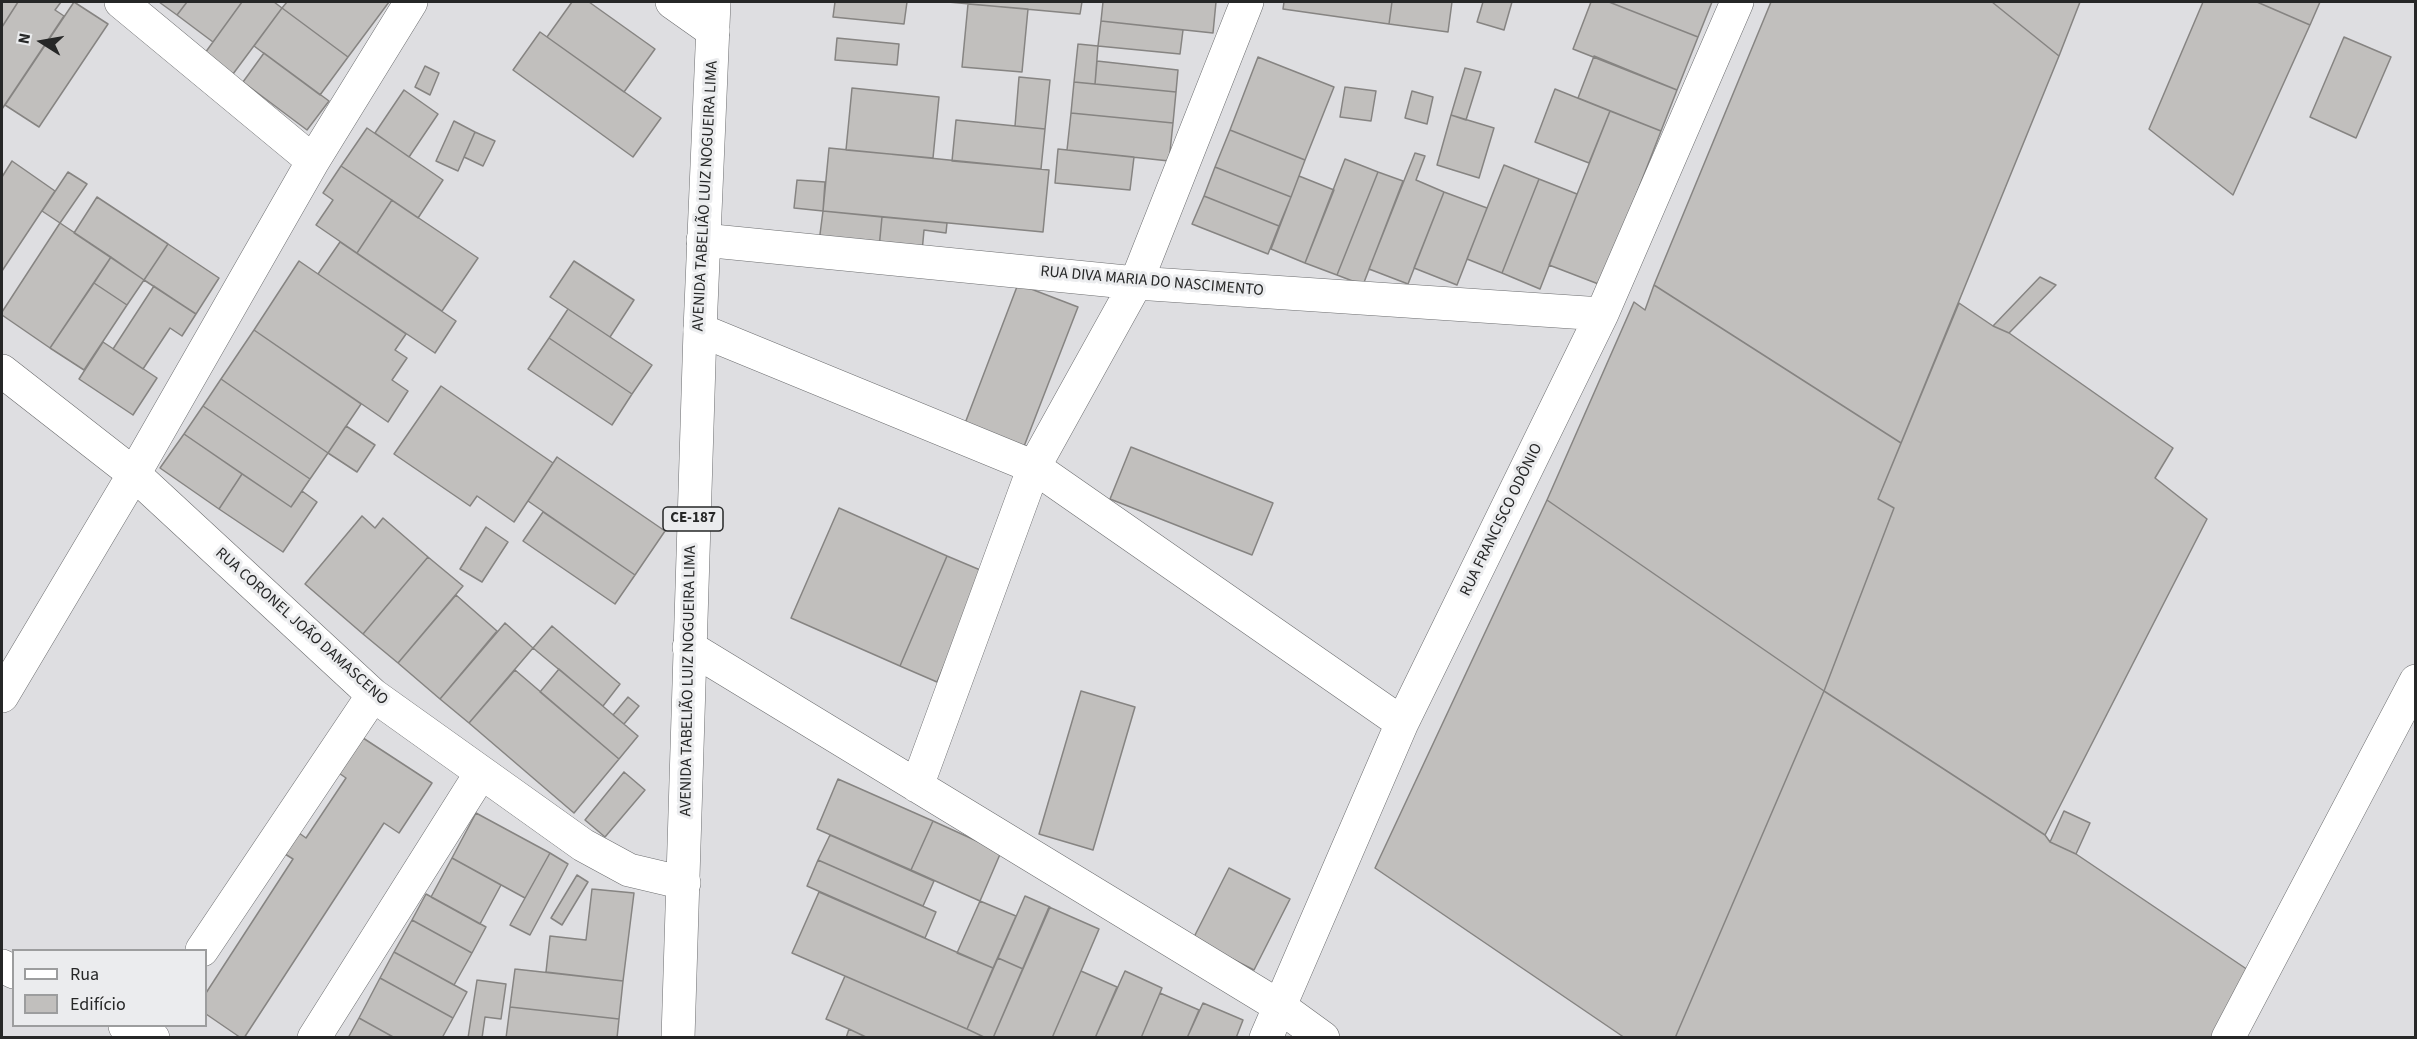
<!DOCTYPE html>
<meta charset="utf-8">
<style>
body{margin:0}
#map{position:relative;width:2417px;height:1039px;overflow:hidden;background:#dedee1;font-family:"Source Sans 3",sans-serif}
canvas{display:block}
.frame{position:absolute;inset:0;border:3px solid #262727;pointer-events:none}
.legend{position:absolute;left:12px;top:949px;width:195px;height:78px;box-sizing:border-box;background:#ebecee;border:2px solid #9c9d9e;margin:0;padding:8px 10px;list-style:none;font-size:18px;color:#262727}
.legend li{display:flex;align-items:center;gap:12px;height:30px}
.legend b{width:30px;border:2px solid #9c9d9e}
.north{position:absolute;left:12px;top:12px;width:60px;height:60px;-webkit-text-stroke:4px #ebecee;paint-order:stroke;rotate:281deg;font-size:16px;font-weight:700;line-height:24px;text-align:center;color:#262727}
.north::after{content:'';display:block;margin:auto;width:21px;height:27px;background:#262727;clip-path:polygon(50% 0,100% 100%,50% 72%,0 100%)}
</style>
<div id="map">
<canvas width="2417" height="1039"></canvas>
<div class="frame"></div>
<ul class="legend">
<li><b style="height:8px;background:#fff"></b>Rua</li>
<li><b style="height:16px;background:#c1bfbd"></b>Edifício</li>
</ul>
<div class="north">N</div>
</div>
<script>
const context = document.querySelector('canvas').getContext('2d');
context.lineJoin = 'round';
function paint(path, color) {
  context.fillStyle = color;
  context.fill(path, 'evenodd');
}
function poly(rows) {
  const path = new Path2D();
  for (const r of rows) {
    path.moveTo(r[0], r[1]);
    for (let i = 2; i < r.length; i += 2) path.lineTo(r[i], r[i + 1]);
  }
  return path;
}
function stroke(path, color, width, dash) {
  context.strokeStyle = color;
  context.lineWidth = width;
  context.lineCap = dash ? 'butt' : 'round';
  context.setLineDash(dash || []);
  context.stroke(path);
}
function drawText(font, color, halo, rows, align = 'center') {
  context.font = font + ' "Source Sans 3",sans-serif';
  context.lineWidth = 6;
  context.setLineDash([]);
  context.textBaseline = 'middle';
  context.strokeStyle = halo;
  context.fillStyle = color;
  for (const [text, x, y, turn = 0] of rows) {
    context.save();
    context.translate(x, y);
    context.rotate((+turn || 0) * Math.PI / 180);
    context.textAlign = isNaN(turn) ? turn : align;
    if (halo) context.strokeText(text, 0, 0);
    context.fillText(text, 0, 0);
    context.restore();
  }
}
const building = poly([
 [2,2,18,2,2,27,2,2],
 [18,2,61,2,55,10,64,16,2,109,2,27,18,2],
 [74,2,108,24,39,127,5,105,74,2],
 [159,2,187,2,177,15,159,2],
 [187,2,242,2,213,42,177,15,187,2],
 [242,2,274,2,282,8,233,74,205,53,242,2],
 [287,2,389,2,348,57,282,8,287,2],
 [572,2,589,2,655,49,624,92,547,37,572,2],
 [835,2,907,2,904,24,833,17,835,2],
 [948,2,1082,2,1080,14,948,2],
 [1103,2,1216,2,1213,33,1101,21,1103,2],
 [1284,2,1392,2,1389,24,1283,9,1284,2],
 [1392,2,1452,2,1448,32,1389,24,1392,2],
 [1483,2,1512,2,1504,30,1477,22,1483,2],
 [1591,2,1609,2,1698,37,1677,90,1573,49,1591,2],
 [1609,2,1712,2,1698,37,1609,2],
 [1771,2,1992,2,2059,56,1901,443,1654,285,1771,2],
 [1992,2,2080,2,2059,56,1992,2],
 [2203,2,2257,2,2310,25,2233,195,2149,129,2203,2],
 [2257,2,2320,2,2310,25,2257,2],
 [968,4,1028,9,1022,72,962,67,968,4],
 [282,8,348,57,320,95,254,46,282,8],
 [1101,21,1183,30,1180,54,1098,46,1101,21],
 [540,32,661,118,633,157,513,70,540,32],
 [2344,37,2391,57,2356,138,2310,117,2344,37],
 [837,38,899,44,897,65,835,60,837,38],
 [1078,44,1098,46,1095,84,1074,82,1078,44],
 [264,53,329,101,307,130,243,82,264,53],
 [1594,56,1677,90,1661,131,1578,98,1594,56],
 [1258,57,1334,87,1305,160,1230,130,1258,57],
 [1097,61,1178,70,1176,92,1095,84,1097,61],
 [425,66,439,73,430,95,415,87,425,66],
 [1465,68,1481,72,1466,120,1451,115,1465,68],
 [1019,77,1050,80,1045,129,1015,126,1019,77],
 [1074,82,1176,92,1173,123,1071,113,1074,82],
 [1345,87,1376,91,1371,121,1340,117,1345,87],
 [852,88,939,97,933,158,846,150,852,88],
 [1555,89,1610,111,1589,163,1535,142,1555,89],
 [404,90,438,114,409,157,375,133,404,90],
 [1412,91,1433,97,1427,124,1405,118,1412,91],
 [1610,111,1661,131,1601,285,1549,265,1610,111],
 [1071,113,1173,123,1169,161,1067,150,1071,113],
 [1451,115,1494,128,1479,178,1437,165,1451,115],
 [956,120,1045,129,1041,169,952,161,956,120],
 [454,121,475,132,458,171,436,161,454,121],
 [367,128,443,180,418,218,341,166,367,128],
 [1230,130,1305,160,1291,197,1215,167,1230,130],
 [475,132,495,141,483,166,464,157,475,132],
 [829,148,1049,170,1043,232,823,211,829,148],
 [1058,149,1134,157,1130,190,1055,183,1058,149],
 [1415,153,1425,156,1416,180,1444,192,1408,284,1369,269,1415,153],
 [1345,159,1378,172,1337,275,1305,263,1345,159],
 [12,161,55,191,2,271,2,177,12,161],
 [1504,165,1539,179,1502,273,1467,259,1504,165],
 [341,166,392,200,357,253,316,225,333,200,323,193,341,166],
 [1215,167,1291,197,1279,226,1204,196,1215,167],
 [68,172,87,184,60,223,42,211,68,172],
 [1378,172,1403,181,1363,285,1337,275,1378,172],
 [1299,176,1334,190,1305,263,1271,249,1299,176],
 [1539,179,1577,194,1540,289,1502,273,1539,179],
 [797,180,825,182,823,211,794,208,797,180],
 [1444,192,1487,208,1457,285,1414,268,1444,192],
 [1204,196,1279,226,1268,254,1192,224,1204,196],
 [97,197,168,244,144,280,74,233,97,197],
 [392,200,478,258,442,311,357,253,392,200],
 [823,211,882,217,879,248,819,242,823,211],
 [882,217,947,223,946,233,924,230,922,252,879,248,882,217],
 [60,223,111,257,50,348,2,315,2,312,60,223],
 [340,242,456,321,435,353,318,274,340,242],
 [168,244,219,278,196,314,144,280,168,244],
 [111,257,144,280,127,305,94,283,111,257],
 [299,261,406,334,395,350,407,358,392,380,408,391,388,422,254,330,299,261],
 [574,261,634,300,610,337,550,297,574,261],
 [2040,277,2056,285,2009,333,1993,326,2040,277],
 [94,283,127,305,84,370,50,348,94,283],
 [1018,284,1078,307,1023,449,964,426,1018,284],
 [1654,285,1901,443,1878,499,1894,508,1824,691,1547,500,1634,302,1645,310,1654,285],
 [154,286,196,314,182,336,170,328,143,369,113,349,154,286],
 [1959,303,1993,326,2009,333,2173,448,2155,478,2207,519,2045,835,1824,691,1894,508,1878,499,1959,303],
 [568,309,652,365,632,394,549,338,568,309],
 [254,330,361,404,328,453,221,379,254,330],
 [549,338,632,394,612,425,528,369,549,338],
 [103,342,157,378,133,415,79,379,103,342],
 [221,379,328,453,310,479,203,406,221,379],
 [441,386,553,463,514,522,477,496,470,506,394,454,441,386],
 [203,406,310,479,291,507,184,434,203,406],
 [346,426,375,445,357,472,328,453,346,426],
 [184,434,242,474,219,509,160,468,184,434],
 [1131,447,1273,503,1252,555,1110,499,1131,447],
 [557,457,665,531,635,575,528,501,557,457],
 [242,474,291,507,302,491,317,502,283,552,219,509,242,474],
 [1547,500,1824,691,1675,1038,1625,1038,1375,868,1547,500],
 [839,508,947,556,900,666,791,618,839,508],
 [543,512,635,575,615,604,523,541,543,512],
 [362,516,375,528,383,518,428,557,363,634,305,584,362,516],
 [486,527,508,542,482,582,460,569,486,527],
 [947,556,985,572,937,682,900,666,947,556],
 [428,557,463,586,398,663,363,634,428,557],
 [456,595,497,631,440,699,398,663,456,595],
 [505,623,533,648,469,723,440,699,505,623],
 [552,626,620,684,603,706,533,648,552,626],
 [559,669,638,736,619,759,540,692,559,669],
 [515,670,619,759,574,813,469,723,515,670],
 [1081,691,1135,707,1093,850,1039,834,1081,691],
 [1824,691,2045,835,2050,842,2076,854,2251,972,2217,1038,1675,1038,1824,691],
 [628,697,639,706,624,724,613,715,628,697],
 [360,736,432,783,399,833,384,823,244,1038,241,1038,206,1014,206,993,293,859,285,854,299,833,306,838,346,778,336,771,360,736],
 [624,772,645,790,605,837,585,820,624,772],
 [838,779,933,821,911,870,817,829,838,779],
 [2064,811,2090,823,2076,854,2050,842,2064,811],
 [476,813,550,853,525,898,452,858,476,813],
 [933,821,1001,852,980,901,911,870,933,821],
 [830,835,934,881,923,906,818,860,830,835],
 [550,853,568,864,530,935,510,925,550,853],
 [452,858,501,885,480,924,431,897,452,858],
 [818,860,936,912,925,938,807,886,818,860],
 [1229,868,1290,899,1254,970,1193,939,1229,868],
 [577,875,588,882,562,925,551,918,577,875],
 [592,889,634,893,623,981,546,972,550,936,586,940,592,889],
 [819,892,993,968,967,1029,792,953,819,892],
 [426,894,486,927,472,953,412,920,426,894],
 [1025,896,1050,907,1023,969,998,958,1025,896],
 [980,901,1016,916,993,968,957,953,980,901],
 [1049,907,1099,929,1081,971,1052,1038,993,1038,1049,907],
 [412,920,472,953,454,985,394,952,412,920],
 [394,952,467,992,453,1018,380,978,394,952],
 [998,958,1023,969,993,1038,986,1038,967,1029,998,958],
 [515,969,623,981,619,1019,510,1007,515,969],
 [1081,971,1117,987,1095,1038,1052,1038,1081,971],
 [1125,971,1162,988,1160,993,1141,1038,1095,1038,1125,971],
 [845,976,967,1029,986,1038,868,1038,849,1029,826,1019,845,976],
 [380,978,453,1018,442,1038,395,1038,359,1018,380,978],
 [477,980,506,984,501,1019,485,1017,482,1038,468,1038,477,980],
 [1160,993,1199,1010,1187,1038,1141,1038,1160,993],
 [1203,1003,1243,1020,1236,1038,1187,1038,1203,1003],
 [510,1007,619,1019,617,1038,506,1038,510,1007],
 [359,1018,395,1038,348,1038,359,1018],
 [849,1029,868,1038,846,1038,849,1029]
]);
const minor = poly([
 [121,2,313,161],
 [672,2,713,31],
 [703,240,1136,283,1602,314],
 [700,330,1034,467,1402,723],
 [2,371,134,474,373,695,583,845,629,870,684,883],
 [689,647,1279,1006,1323,1038],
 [2,696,134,474,313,161,411,2],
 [917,786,1034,467,1136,283,1247,2],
 [202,950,373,695],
 [2,966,14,972],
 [125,1026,153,1038],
 [314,1038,481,773],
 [1266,1038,1402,723,1602,314,1737,2],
 [2228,1038,2416,681]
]);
const trunk = poly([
 [678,1038,700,330,714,2]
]);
const shields = [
 [693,519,60]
];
const shieldNames = [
 ["CE-187",693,519]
];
const streetNames = [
 ["AVENIDA TABELIÃO LUIZ NOGUEIRA LIMA",706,196,-87],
 ["RUA DIVA MARIA DO NASCIMENTO",1152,282,5],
 ["RUA FRANCISCO ODÔNIO",1502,520,-64],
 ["RUA CORONEL JOÃO DAMASCENO",301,627,42],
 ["AVENIDA TABELIÃO LUIZ NOGUEIRA LIMA",689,681,-89]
];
paint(building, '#c1bfbd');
stroke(building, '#868482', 1.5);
stroke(minor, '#6c6d6f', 34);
stroke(trunk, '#6c6d6f', 34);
stroke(minor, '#fff', 33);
stroke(trunk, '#fff', 33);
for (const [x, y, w] of shields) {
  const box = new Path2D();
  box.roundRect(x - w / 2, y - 12, w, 24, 4.5);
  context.fillStyle = '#ebecee';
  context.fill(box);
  stroke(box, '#262727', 1.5);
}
drawText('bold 15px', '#262727', null, shieldNames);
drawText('16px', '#262727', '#ebecee', streetNames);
</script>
